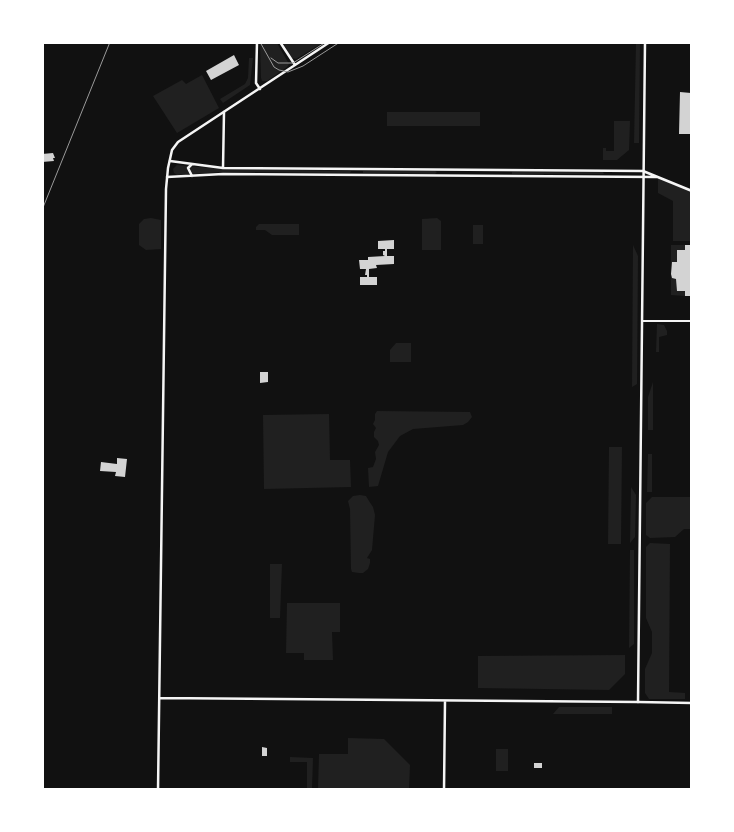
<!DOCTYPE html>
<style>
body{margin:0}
#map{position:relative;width:734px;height:832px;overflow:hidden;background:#111;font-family:Lato,sans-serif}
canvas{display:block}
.frame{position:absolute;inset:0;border:44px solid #fff;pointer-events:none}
</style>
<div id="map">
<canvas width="734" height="832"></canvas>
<div class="frame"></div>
</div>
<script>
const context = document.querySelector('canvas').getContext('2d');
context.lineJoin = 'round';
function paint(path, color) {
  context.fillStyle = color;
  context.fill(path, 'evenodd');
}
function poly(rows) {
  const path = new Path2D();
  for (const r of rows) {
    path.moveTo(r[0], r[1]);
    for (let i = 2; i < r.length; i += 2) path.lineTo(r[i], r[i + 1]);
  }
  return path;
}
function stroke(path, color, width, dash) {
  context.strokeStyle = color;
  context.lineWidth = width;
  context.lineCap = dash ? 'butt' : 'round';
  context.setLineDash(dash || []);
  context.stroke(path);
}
const green = poly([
 [260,43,277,43,289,64,287,67,267,81,262,81,261,78],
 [283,43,322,43,296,59,292,58],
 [636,43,640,43,639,143,634,143],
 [249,58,253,58,250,85,223,103,220,99,245,84,248,78],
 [202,75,219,108,177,133,153,96,182,80,186,84],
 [387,112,480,112,480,126,387,126],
 [614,121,630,121,629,150,617,160,603,160,603,148,606,148,606,151,614,151],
 [177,165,223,169,351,171,350,173,223,172,177,175,174,173,173,169],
 [363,171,435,171,437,172,435,174,363,173],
 [512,172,603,172,604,174,512,174],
 [658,177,691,191,691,241,673,241,673,201,658,193],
 [151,218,161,220,161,249,146,250,139,245,139,224,144,219],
 [437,218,441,221,441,250,422,250,422,219],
 [259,224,299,224,299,235,272,235,265,230,256,230,256,227],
 [473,225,483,225,483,244,473,244],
 [633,245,638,256,637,384,632,387],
 [671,245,685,245,685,250,677,250,677,262,672,262,671,270,672,278,676,279,685,291,685,296,671,295],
 [657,324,664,325,667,331,667,335,659,337,659,352,656,352],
 [396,343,411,343,411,362,390,362,390,350],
 [653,382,653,430,648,430,648,397],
 [377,411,470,412,472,417,468,422,463,425,413,429,400,436,388,452,378,486,369,487,368,468,373,467,376,459,375,452,379,445,378,441,374,437,374,432,376,428,373,424,375,420,375,414],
 [329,414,330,460,350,460,351,487,264,489,263,415],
 [609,447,622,447,621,544,608,544],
 [648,454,652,454,652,492,647,492],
 [631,487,636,495,635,537,630,543],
 [360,495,366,496,369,501,373,507,375,515,372,550,367,558,370,559,370,563,368,569,363,573,359,573,352,572,351,569,350,509,348,501,353,496],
 [652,497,691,497,691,529,684,529,675,537,650,538,646,535,646,503],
 [650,543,670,544,669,692,685,693,685,699,649,699,645,693,645,669,652,653,652,632,646,618,646,547],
 [630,550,634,550,634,644,629,648],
 [270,564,282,564,280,618,270,618],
 [287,603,340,603,340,632,332,632,333,660,304,660,304,653,286,653],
 [625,655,625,674,609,690,478,688,478,656],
 [559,707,612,707,612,714,553,714],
 [348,738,384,739,410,765,409,789,318,789,319,754,348,754],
 [496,749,508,749,508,771,496,771],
 [290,757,313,758,312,789,307,789,307,762,290,762]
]);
const building = poly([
 [234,55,239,65,211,80,206,71],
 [680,92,691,93,690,134,679,134],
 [53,153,55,158,53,158,54,161,42,162,42,154],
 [394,240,394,249,387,249,387,256,394,256,394,264,376,265,377,268,369,269,369,277,377,277,377,285,360,285,360,277,367,277,367,275,365,275,366,269,360,269,359,260,368,260,368,257,385,256,383,255,383,251,385,251,385,249,378,249,378,241],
 [685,245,692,245,692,296,685,296,685,291,677,291,676,279,672,278,671,274,672,262,677,262,677,250,685,250],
 [260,372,268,372,268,382,260,383],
 [117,458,127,459,125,477,115,476,116,472,100,471,101,462,117,464],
 [262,747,267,748,267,756,262,756],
 [534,763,542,763,542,768,534,768]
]);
const minor = poly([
 [642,321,692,321]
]);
const tertiary = poly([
 [170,161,223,168,643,171,692,191],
 [192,164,188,168,192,176],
 [223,168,224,112],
 [167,177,223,174,656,177],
 [638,702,692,703]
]);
const secondary = poly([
 [257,42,256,83,260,89],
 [280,42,295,65],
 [160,698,638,702,645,42],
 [158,790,166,189,168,168,172,150,178,142,330,42],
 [444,790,445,701]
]);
const tram = poly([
 [260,42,274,67,279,70,288,72,303,66,340,42],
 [271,58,278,63,293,63,326,42]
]);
const rail = poly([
 [42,210,110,42]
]);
paint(green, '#202020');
paint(building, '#d3d3d3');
stroke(minor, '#f5f5f5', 2);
stroke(tertiary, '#f5f5f5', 2.5);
stroke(secondary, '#f5f5f5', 2.5);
stroke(tram, '#9a9a9a', 1);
stroke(rail, '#9a9a9a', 1);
</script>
